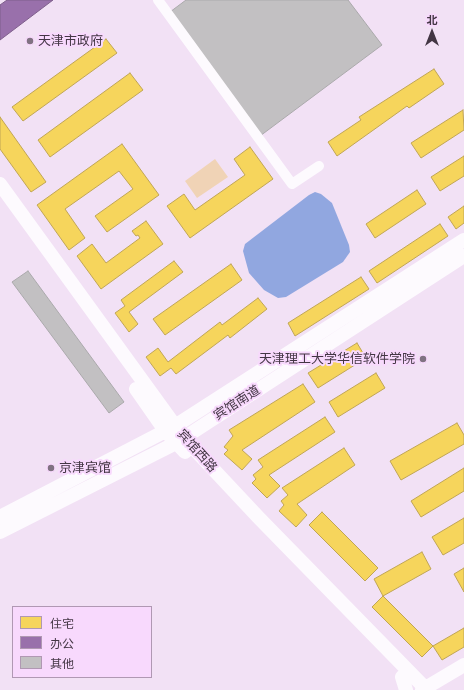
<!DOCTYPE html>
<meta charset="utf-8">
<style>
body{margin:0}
#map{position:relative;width:464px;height:690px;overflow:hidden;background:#f2e1f5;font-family:Cabin,"Noto Sans SC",sans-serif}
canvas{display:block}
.legend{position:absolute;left:12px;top:606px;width:140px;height:72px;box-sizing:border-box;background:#f8d9fd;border:1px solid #b098b3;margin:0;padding:5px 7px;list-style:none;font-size:12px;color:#433644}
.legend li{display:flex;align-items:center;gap:8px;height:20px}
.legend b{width:20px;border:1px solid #b098b3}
.north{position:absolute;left:412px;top:12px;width:40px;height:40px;-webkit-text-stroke:3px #f8d9fd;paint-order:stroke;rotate:0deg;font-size:11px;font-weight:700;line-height:16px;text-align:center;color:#433644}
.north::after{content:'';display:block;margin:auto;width:14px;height:18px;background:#433644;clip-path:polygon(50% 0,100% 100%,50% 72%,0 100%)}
</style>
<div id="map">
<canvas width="464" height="690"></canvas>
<ul class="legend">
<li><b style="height:11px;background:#f6d55c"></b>住宅</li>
<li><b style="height:11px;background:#9970ab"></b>办公</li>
<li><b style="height:11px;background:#c2c0c2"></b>其他</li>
</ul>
<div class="north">北</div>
</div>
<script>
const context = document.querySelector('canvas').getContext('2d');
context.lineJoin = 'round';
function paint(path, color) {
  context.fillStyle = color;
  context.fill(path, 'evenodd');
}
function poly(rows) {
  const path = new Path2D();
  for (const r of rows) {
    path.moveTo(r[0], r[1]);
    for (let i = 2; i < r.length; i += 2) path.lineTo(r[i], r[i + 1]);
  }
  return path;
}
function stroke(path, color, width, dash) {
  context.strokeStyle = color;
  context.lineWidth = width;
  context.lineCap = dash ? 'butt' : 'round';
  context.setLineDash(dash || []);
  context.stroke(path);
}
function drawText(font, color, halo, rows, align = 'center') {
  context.font = font + ' Cabin,"Noto Sans SC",sans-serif';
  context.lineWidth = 4;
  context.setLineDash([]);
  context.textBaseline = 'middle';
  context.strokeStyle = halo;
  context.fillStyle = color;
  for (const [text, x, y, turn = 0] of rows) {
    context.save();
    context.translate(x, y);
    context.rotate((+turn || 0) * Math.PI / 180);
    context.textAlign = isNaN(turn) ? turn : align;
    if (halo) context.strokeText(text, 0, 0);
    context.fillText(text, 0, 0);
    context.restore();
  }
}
const green = poly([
 [215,159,228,177,197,198,185,181]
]);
const water = poly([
 [315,192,321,194,332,203,349,245,350,252,343,262,286,297,278,298,264,290,249,273,243,251,245,244,309,195]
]);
const homes = poly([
 [106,39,117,53,23,121,12,107,106,39],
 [434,69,444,84,409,108,407,106,337,156,328,142,361,120,359,117,434,69],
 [130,73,143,90,50,157,38,140,130,73],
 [463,110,464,130,421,158,411,143,463,110],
 [0,117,46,182,31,192,0,149,0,117],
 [122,144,159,195,107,232,95,216,133,189,119,171,65,209,85,238,69,250,37,205,122,144],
 [250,147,273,179,190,238,167,206,184,194,195,210,245,175,234,159,250,147],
 [464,156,464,176,440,191,431,177,464,156],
 [417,190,426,204,375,238,366,224,417,190],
 [464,206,464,223,456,229,448,217,464,206],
 [146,221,163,244,101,289,77,256,92,244,106,263,140,238,138,235,136,236,132,231,146,221],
 [440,224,448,236,377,283,369,271,440,224],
 [174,261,183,272,129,312,138,324,129,332,115,313,125,306,121,300,174,261],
 [231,264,242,280,165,335,153,319,231,264],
 [361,277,369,289,295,336,288,323,361,277],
 [258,298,267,309,230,338,228,335,176,374,171,368,160,376,146,357,158,348,168,362,220,322,222,325,258,298],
 [357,343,366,358,318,388,308,373,357,343],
 [376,373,385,388,338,417,329,402,376,373],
 [303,384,315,402,242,450,252,459,242,470,224,454,228,450,224,447,233,436,229,430,303,384],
 [325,417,335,432,269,475,280,486,267,498,252,483,256,479,253,475,263,467,258,460,325,417],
 [457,423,464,435,464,444,401,480,390,461,457,423],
 [344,448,355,465,297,504,307,515,296,527,279,511,284,505,281,501,288,495,282,488,344,448],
 [464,468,464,491,421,517,411,501,464,468],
 [322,512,378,568,365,581,309,525,322,512],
 [464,518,464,543,443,555,432,537,464,518],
 [422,552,431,569,383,596,374,579,422,552],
 [464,568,464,592,454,574,464,568],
 [383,596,433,646,422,657,372,607,383,596],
 [464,628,464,647,442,660,433,646,464,628]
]);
const offices = poly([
 [7,0,53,0,0,40,0,5,7,0]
]);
const building = poly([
 [186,0,348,0,382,45,260,136,170,12,186,0],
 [28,271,124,402,109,413,12,282,28,271]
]);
const street = poly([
 [158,0,292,184,319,166]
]);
const secondary = poly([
 [0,184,184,438,259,518,427,690],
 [136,389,166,432,185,452],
 [0,517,175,426,464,240],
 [0,532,176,443,464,256],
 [402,677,406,690],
 [422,690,464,665]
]);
const markers = [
 [30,41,4,"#807282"],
 [423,359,4,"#807282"],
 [51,468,4,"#807282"]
];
const poiNames = [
 ["天津市政府",38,41],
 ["天津理工大学华信软件学院",415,359,"right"],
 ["京津宾馆",59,468]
];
const streetNames = [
 ["宾馆南道",237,403,-33],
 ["宾馆西路",197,451,48]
];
paint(green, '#f0d3b6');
paint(water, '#91a7e0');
paint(homes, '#f6d55c');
stroke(homes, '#c0a555', 1);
paint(offices, '#9970ab');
stroke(offices, '#7f5f8c', 1);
paint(building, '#c2c0c2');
stroke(building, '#aaa9ab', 1);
stroke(street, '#fdfafe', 10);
stroke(secondary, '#fdfafe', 14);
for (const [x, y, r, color] of markers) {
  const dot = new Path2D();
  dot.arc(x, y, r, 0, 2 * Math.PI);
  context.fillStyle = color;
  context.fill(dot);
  stroke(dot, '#f8d9fd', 1.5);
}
drawText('13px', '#433644', '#f8d9fd', poiNames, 'left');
drawText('13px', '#433644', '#f8d9fd', streetNames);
</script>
